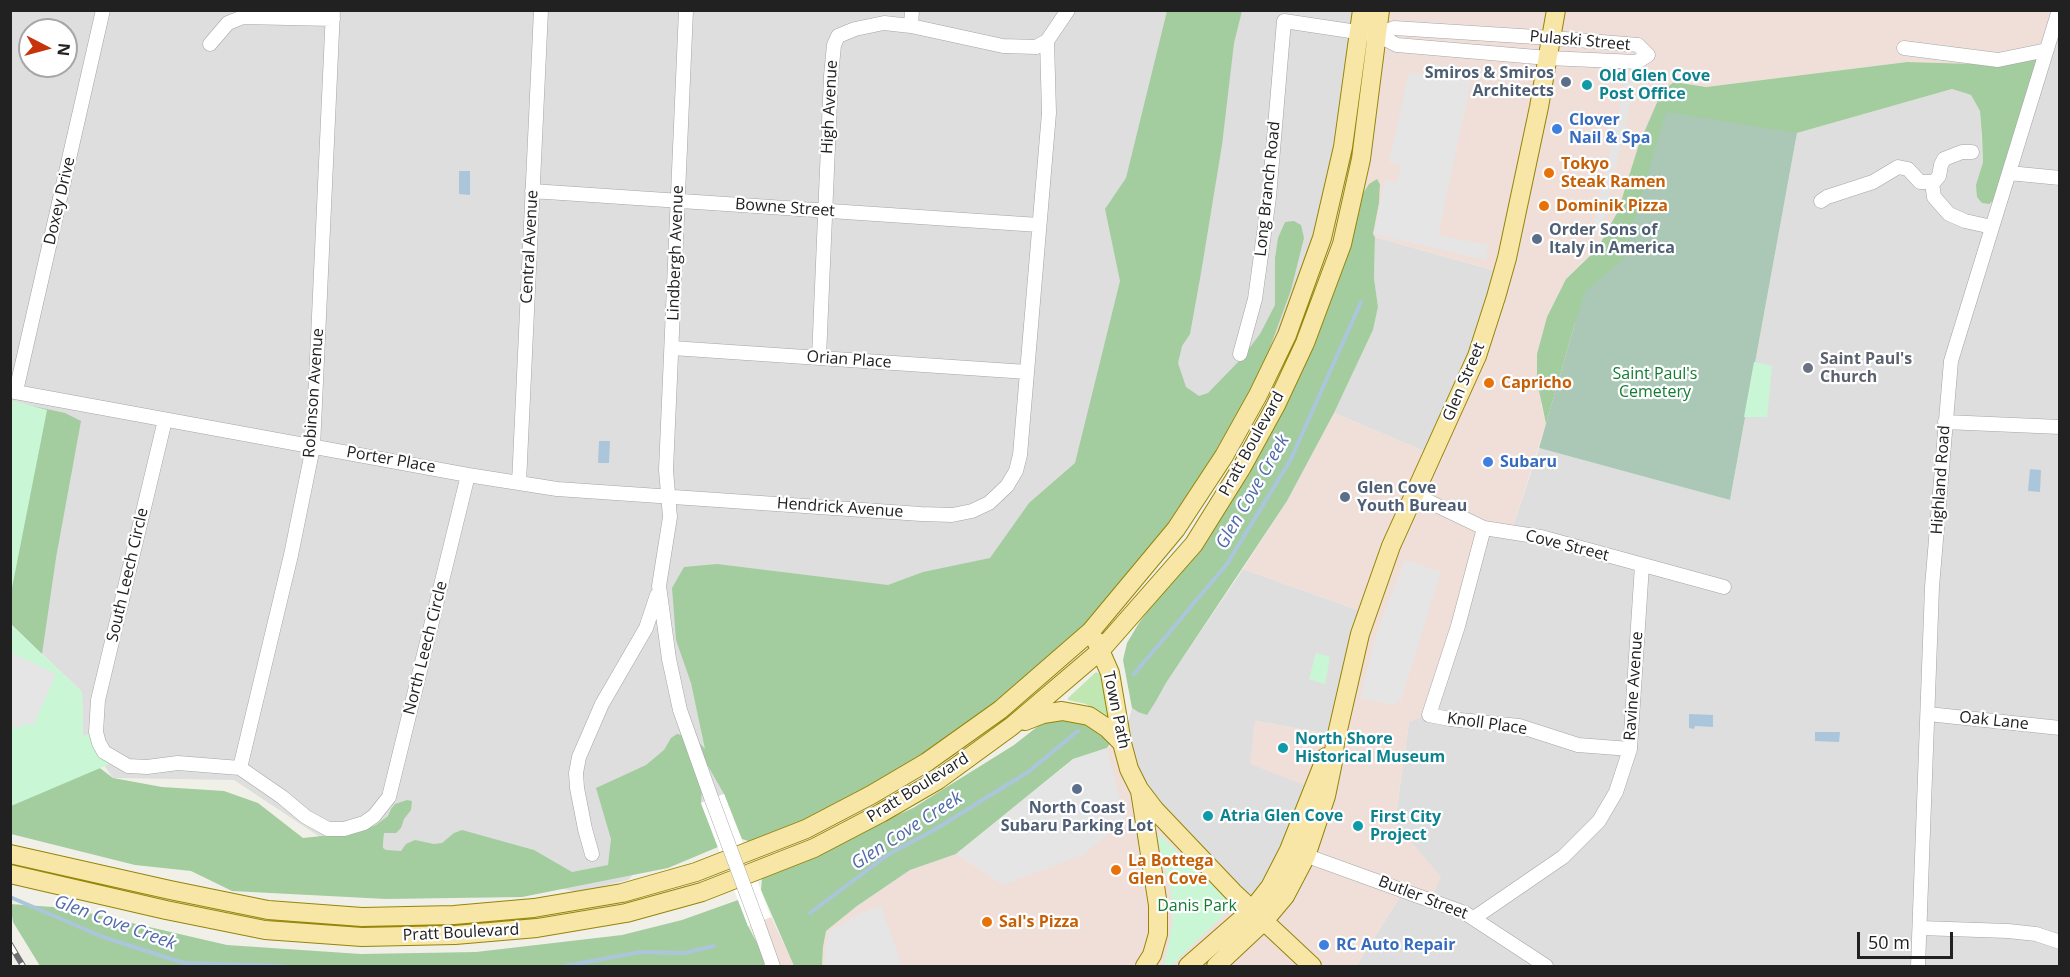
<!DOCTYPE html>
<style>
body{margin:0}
#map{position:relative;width:2070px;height:977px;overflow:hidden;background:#f1f0e8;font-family:"Open Sans",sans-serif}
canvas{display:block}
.frame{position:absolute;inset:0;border:12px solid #212121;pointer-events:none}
.north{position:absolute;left:18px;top:18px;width:60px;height:60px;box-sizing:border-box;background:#fff;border:2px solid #a6a6a6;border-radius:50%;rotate:96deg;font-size:16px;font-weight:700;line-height:24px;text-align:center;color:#212121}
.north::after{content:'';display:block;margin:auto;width:21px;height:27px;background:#c6340b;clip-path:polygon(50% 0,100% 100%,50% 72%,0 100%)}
.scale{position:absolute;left:1857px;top:932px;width:96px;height:27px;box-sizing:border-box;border:3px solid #212121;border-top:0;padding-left:8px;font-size:18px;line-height:21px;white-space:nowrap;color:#212121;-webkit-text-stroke:4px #fff;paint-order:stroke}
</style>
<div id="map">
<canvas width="2070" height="977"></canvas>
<div class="frame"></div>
<div class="north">N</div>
<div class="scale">50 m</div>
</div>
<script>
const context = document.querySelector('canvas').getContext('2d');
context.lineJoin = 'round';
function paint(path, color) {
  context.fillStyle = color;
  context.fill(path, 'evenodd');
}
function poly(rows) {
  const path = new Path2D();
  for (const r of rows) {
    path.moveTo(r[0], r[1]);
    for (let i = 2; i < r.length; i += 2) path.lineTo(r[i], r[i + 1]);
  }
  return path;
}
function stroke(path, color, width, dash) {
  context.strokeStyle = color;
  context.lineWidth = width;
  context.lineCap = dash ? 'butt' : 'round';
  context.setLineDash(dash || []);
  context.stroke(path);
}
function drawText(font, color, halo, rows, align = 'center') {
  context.font = font + ' "Open Sans",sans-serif';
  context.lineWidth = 4.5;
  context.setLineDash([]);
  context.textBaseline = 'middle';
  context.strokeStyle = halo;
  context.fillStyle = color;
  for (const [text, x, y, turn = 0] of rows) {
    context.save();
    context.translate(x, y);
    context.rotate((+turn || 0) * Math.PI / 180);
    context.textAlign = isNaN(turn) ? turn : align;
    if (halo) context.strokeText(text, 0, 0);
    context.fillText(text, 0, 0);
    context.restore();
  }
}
const residential = poly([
 [10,11,1370,11,1354,158,1258,395,724,794,701,803,628,880,578,892,326,841,234,780,113,778,83,736,82,692,11,624],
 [30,30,66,30,66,66,30,66],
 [2059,11,2059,966,1356,966,1403,892,1395,822,1409,722,1484,528,1511,532,1539,448,1730,500,1797,133,1952,89,1971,95,1980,111,1983,162,1977,185],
 [1375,237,1503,273,1433,455,1334,413,1373,330,1378,307,1374,278],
 [1243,569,1369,614,1339,736,1255,721,1329,795,1264,921,1155,810,1122,743,1132,708,1138,712,1156,701,1166,683]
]);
const commercial = poly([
 [1370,11,2059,11,2047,50,2010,65,1907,62,1706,87,1674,82,1639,144,1618,211,1596,249,1566,279,1541,404,1546,424,1511,532,1485,528,1429,715,1409,722,1395,822,1441,877,1430,902,1403,892,1356,966,822,966,823,947,826,931,857,906,910,870,956,854,1074,759,1122,743,1129,769,1264,921,1329,795,1250,764,1255,721,1339,736,1369,614,1243,569,1287,501,1334,413,1433,455,1503,273,1375,237,1373,234,1379,203,1380,184,1377,179,1362,195,1354,158],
 [771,917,792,961,794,966,771,966,756,923]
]);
const grass = poly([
 [1096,672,1100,674,1110,719,1086,704,1068,700,1068,698]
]);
const forest = poly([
 [1167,11,1242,11,1234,43,1222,145,1201,273,1190,334,1182,346,1178,363,1186,387,1199,396,1208,393,1241,359,1260,334,1275,305,1275,258,1278,238,1285,222,1294,221,1301,225,1304,238,1291,290,1261,372,1233,430,1163,540,1089,624,969,726,886,780,821,814,751,842,742,839,724,794,708,766,702,789,701,803,718,847,668,868,522,897,386,899,232,891,191,871,135,865,11,834,11,742,88,759,113,778,162,787,224,791,258,803,303,838,360,832,376,825,388,816,391,809,395,804,407,800,412,801,411,810,404,819,401,828,396,833,384,833,383,843,383,848,386,850,401,851,406,844,415,840,434,844,442,843,454,833,462,830,534,850,572,872,608,865,611,839,596,788,646,765,664,750,671,738,677,734,695,738,705,749,691,683,676,640,672,588,684,567,717,564,888,585,923,572,990,558,1029,503,1075,463,1120,281,1105,209,1126,178],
 [2047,50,1996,198,1989,204,1982,203,1977,197,1976,185,1983,162,1982,137,1980,111,1971,95,1952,89,1797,133,1575,323,1546,424,1537,381,1537,354,1547,317,1566,279,1597,249,1618,211,1639,144,1662,91,1674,82,1706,87,1907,62,2010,65],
 [1377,179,1380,184,1379,203,1373,234,1375,237,1374,278,1378,307,1373,330,1334,413,1287,501,1166,683,1156,701,1147,715,1138,712,1132,708,1123,660,1127,643,1139,623,1195,546,1234,483,1362,195,1369,184],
 [10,401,65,413,81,421,56,558,42,654,11,624],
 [1063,716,1082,720,1109,740,1110,744,1107,748,1073,759,956,854,910,870,857,906,826,931,823,947,822,966,794,966,761,890,762,878,771,869,808,855,913,808,1014,745,1042,723],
 [738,900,748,926,764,956,764,966,40,966,13,922,10,904,67,908,227,945,361,954,476,952,622,935,682,920]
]);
const cemetery = poly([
 [1666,112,1797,133,1730,500,1539,448,1575,323,1586,291,1623,259]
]);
const park = poly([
 [1754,362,1772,366,1767,417,1744,417],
 [11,400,47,410,11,593,10,400],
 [10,624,82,692,83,736,91,733,112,763,11,806],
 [1316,653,1330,657,1325,684,1309,679],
 [1160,835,1231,904,1228,911,1171,966,1164,966,1173,920,1171,892,1158,839]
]);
const parking = poly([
 [1428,63,1473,72,1438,235,1488,245,1486,260,1374,234,1385,180,1397,182,1401,165,1389,162,1409,72,1425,75],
 [1626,81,1635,83,1601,232,1592,230],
 [1405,560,1441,572,1401,700,1394,705,1360,698,1378,628],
 [10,652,56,674,33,726,24,723,21,728,11,727],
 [1107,748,1125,819,1085,854,1003,885,956,854,1074,759],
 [881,906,902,966,825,966,825,950,829,932,858,914]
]);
const water = poly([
 [459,171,470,171,470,195,459,194],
 [599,441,610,441,609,463,598,463],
 [2030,469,2041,470,2040,492,2028,491],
 [1689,714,1713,715,1713,727,1695,726,1694,729,1689,728],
 [1815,732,1840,732,1839,742,1815,741]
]);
const pier = poly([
 [724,794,771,917,748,926,701,803]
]);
const stream = poly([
 [1134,674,1227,564,1291,459,1361,302],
 [10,897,103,937,184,963,285,966],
 [810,913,889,854,934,830,1028,772,1078,731],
 [565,966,640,952,684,953,714,946]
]);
const minor = poly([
 [686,10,666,470,670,517,659,586,669,659,680,710,712,800],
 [911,26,912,10],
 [210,44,228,23,243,17,333,19],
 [1904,48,1998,60,2047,50],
 [2009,173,2060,178],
 [1932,183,1934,197,1949,214,1965,221,1992,227],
 [532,191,1039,225],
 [1821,201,1827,197,1873,182,1898,167,1908,169,1920,182,1934,182,1939,176,1941,165,1944,159,1962,152,1972,152],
 [672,348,1027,372],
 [1240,354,1255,299,1269,197,1284,21,1377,35,1397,45,1548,58,1637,62,1648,55,1638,45,1552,38,1394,28,1377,35],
 [819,357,831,76,834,45,838,36,855,29,884,23,911,26,1003,46,1036,47,1047,41],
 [10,391,468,475,557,489,921,514,952,515,972,511,989,503,1007,486,1016,471,1020,455,1049,113,1047,41,1068,10],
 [16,391,103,10],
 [165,420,98,700,96,732,99,743,104,752,128,766,147,767,178,763,240,768,282,797,306,817,328,829,344,829,364,823,374,816,389,797,468,475],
 [1945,422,2060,427],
 [519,483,541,10],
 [1413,494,1484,528,1541,537,1724,587],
 [1484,528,1458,626,1429,715,1450,719,1519,726,1578,745,1630,749],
 [1928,714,2060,728],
 [240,768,291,555,313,447,333,10],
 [1299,853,1465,913,1546,966],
 [592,854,585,829,577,788,576,773,579,757,602,704,646,628,657,595],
 [1474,918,1563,857,1599,821,1616,792,1630,749,1642,565],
 [758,924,773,966],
 [1920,928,2008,931,2036,934,2060,942],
 [1918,966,1932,587,1951,361,2059,10]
]);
const major = poly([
 [1096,641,1110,673,1122,743,1129,769,1139,789,1155,810,1233,892,1312,966],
 [1025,721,1043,714,1062,711,1089,716,1107,728,1122,743],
 [1140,791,1158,905,1158,934,1152,955,1145,966],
 [10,854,170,890,268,910,362,917,454,915,534,908,622,893,696,872,806,829,871,795,927,762,1000,710,1091,631,1176,529,1224,456,1258,395,1287,335,1322,238,1343,147,1362,10],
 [10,874,166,910,265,930,362,937,455,935,537,928,626,913,702,892,814,848,881,813,938,780,1012,726,1100,651,1194,544,1242,467,1276,405,1305,343,1342,244,1361,159,1380,10],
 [1188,966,1252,910,1270,887,1289,850,1326,757],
 [1216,966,1264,921,1285,896,1306,856,1326,796,1333,762,1335,743,1360,634,1391,546,1477,356,1496,297,1507,258,1539,107,1556,10]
]);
const rail = poly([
 [10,944,23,966]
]);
const minorBridge = poly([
 [712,800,758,924]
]);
const markers = [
 [1566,82,6,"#5c6f8a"],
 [1587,85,6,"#0f9aa8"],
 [1557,129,6,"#3f7fe0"],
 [1549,173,6,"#e8710a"],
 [1544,206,6,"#e8710a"],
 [1537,239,6,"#5c6f8a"],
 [1808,368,6,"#6b7280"],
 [1489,383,6,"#e8710a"],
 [1488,462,6,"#3f7fe0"],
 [1345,497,6,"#5c6f8a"],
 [1283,748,6,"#0f9aa8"],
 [1077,789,6,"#5c6f8a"],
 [1208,816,6,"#0f9aa8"],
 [1358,826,6,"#0f9aa8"],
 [1116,870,6,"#e8710a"],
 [987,922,6,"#e8710a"],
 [1324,945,6,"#3f7fe0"]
];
const streetNames = [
 ["Pulaski Street",1580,41,5],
 ["High Avenue",830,107,-87],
 ["Long Branch Road",1268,189,-84],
 ["Doxey Drive",60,201,-77],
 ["Bowne Street",785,208,4],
 ["Central Avenue",530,247,-87],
 ["Lindbergh Avenue",676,253,-88],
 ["Orian Place",849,360,4],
 ["Glen Street",1464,382,-67],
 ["Robinson Avenue",314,393,-86],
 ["Pratt Boulevard",1252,444,-61],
 ["Porter Place",391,460,10],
 ["Highland Road",1941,480,-86],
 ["Hendrick Avenue",840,508,4],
 ["Cove Street",1567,546,14],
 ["South Leech Circle",128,575,-77],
 ["North Leech Circle",426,648,-76],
 ["Ravine Avenue",1634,686,-86],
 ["Town Path",1116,710,78],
 ["Oak Lane",1994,721,6],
 ["Knoll Place",1487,724,8],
 ["Pratt Boulevard",918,788,-32],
 ["Butler Street",1423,898,21],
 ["Pratt Boulevard",461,933,-3]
];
const serviceNames = [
 ["Smiros & Smiros",1554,73,"right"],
 ["Architects",1554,91,"right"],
 ["Order Sons of",1549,230],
 ["Italy in America",1549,248],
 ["Glen Cove",1357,488],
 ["Youth Bureau",1357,506],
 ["North Coast",1077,808,"center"],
 ["Subaru Parking Lot",1077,826,"center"]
];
const cultureNames = [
 ["Old Glen Cove",1599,76],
 ["Post Office",1599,94],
 ["North Shore",1295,739],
 ["Historical Museum",1295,757],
 ["Atria Glen Cove",1220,816],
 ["First City",1370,817],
 ["Project",1370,835]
];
const shopNames = [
 ["Clover",1569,120],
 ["Nail & Spa",1569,138],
 ["Subaru",1500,462],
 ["RC Auto Repair",1336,945]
];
const foodNames = [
 ["Tokyo",1561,164],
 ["Steak Ramen",1561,182],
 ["Dominik Pizza",1556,206],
 ["Capricho",1501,383],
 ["La Bottega",1128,861],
 ["Glen Cove",1128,879],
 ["Sal's Pizza",999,922]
];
const worshipNames = [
 ["Saint Paul's",1820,359],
 ["Church",1820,377]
];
const parkNames = [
 ["Saint Paul's",1655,374],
 ["Cemetery",1655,392],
 ["Danis Park",1197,906]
];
const waterNames = [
 ["Glen Cove Creek",1253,492,-60],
 ["Glen Cove Creek",907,831,-33],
 ["Glen Cove Creek",115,923,20]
];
paint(residential, '#dfdede');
paint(commercial, '#f0dfd9');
paint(grass, '#c0e7b1');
paint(forest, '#a3cd9f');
paint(cemetery, '#aac8b5');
paint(park, '#c9f7d6');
paint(parking, '#e5e5e5');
paint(water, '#abc6db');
paint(pier, '#fff');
stroke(stream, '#abc6db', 4);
stroke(minor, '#a5a5a5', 15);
stroke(major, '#958508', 20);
stroke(minor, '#fff', 14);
stroke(major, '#f7e6a6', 18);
stroke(rail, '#6f6f6f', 6);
stroke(rail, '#fff', 4, [11]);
stroke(minorBridge, '#a5a5a5', 15, []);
stroke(minorBridge, '#fff', 14);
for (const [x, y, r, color] of markers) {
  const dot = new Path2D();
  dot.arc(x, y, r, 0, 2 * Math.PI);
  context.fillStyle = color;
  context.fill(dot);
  stroke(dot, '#fff', 2);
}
drawText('16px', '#212121', '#fff', streetNames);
drawText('bold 16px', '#4e5e75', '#fff', serviceNames, 'left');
drawText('bold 16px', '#0d838f', '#fff', cultureNames, 'left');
drawText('bold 16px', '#366cbe', '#fff', shopNames, 'left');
drawText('bold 16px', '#c56008', '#fff', foodNames, 'left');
drawText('bold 16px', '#5b616d', '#fff', worshipNames, 'left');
drawText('16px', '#127c32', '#fff', parkNames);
drawText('italic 18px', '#516bac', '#fff', waterNames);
</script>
